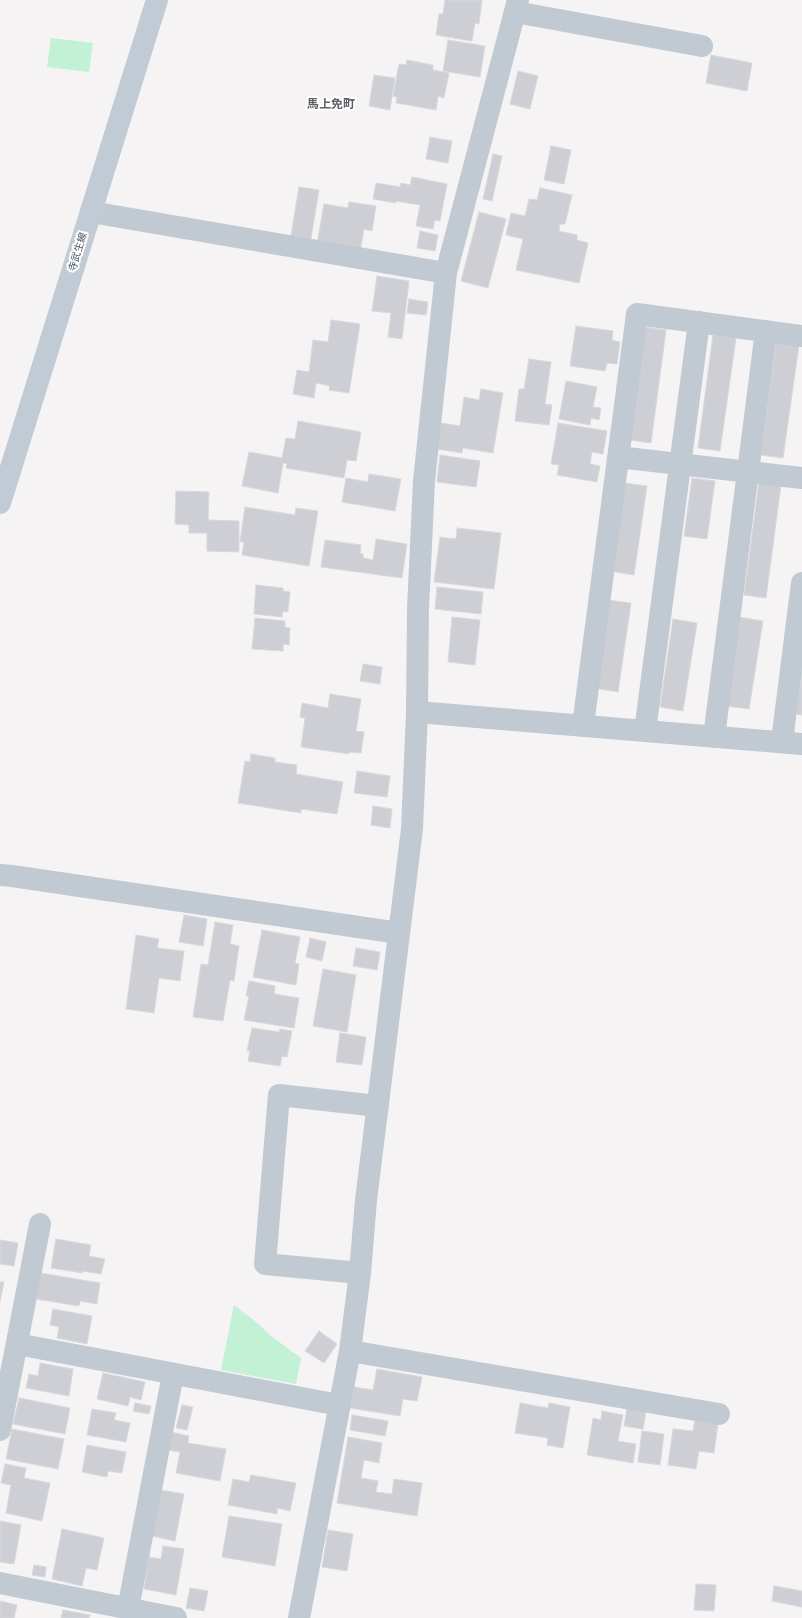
<!DOCTYPE html>
<meta charset="utf-8">
<style>
body{margin:0}
canvas{display:block;background:#f5f3f3}
</style>
<canvas width="802" height="1618"></canvas>
<script>
const context = document.querySelector('canvas').getContext('2d');
context.lineJoin = 'round';
function paint(path, color) {
  context.fillStyle = color;
  context.fill(path, 'evenodd');
}
function poly(rows) {
  const path = new Path2D();
  for (const r of rows) {
    path.moveTo(r[0], r[1]);
    for (let i = 2; i < r.length; i += 2) path.lineTo(r[i], r[i + 1]);
  }
  return path;
}
function stroke(path, color, width, dash) {
  context.strokeStyle = color;
  context.lineWidth = width;
  context.lineCap = dash ? 'butt' : 'round';
  context.setLineDash(dash || []);
  context.stroke(path);
}
function drawText(font, color, halo, rows, align = 'center') {
  context.font = font + ' "PT Sans","Noto Sans JP",sans-serif';
  context.lineWidth = 4;
  context.setLineDash([]);
  context.textBaseline = 'middle';
  context.strokeStyle = halo;
  context.fillStyle = color;
  for (const [text, x, y, turn = 0] of rows) {
    context.save();
    context.translate(x, y);
    context.rotate((+turn || 0) * Math.PI / 180);
    context.textAlign = isNaN(turn) ? turn : align;
    if (halo) context.strokeText(text, 0, 0);
    context.fillText(text, 0, 0);
    context.restore();
  }
}
const green = poly([
 [51,38,93,43,89,72,47,67],
 [234,1305,261,1326,271,1336,301,1358,296,1384,221,1370]
]);
const building = poly([
 [445,0,482,0,479,24,475,23,472,41,436,35,439,14,443,14,445,0],
 [448,40,485,46,480,77,443,71,448,40],
 [711,55,752,63,747,91,706,83,711,55],
 [407,60,433,65,433,70,449,73,444,98,438,96,436,110,396,103,397,97,393,96,399,64,406,65,407,60],
 [518,71,538,76,530,109,510,104,518,71],
 [374,75,395,78,390,110,369,106,374,75],
 [430,137,452,141,448,163,426,159,430,137],
 [551,146,571,150,564,184,544,180,551,146],
 [493,154,502,156,492,201,483,199,493,154],
 [412,177,447,184,440,221,435,220,433,229,416,226,420,205,396,201,396,203,373,199,376,183,400,187,401,183,410,185,412,177],
 [299,187,319,190,310,244,290,241,299,187],
 [540,188,572,195,565,224,560,224,559,231,577,235,577,240,588,243,579,283,516,270,523,239,506,235,511,213,525,216,529,199,537,200,540,188],
 [349,202,376,206,372,231,364,229,360,252,317,244,324,204,348,208,349,202],
 [479,212,506,219,488,288,461,281,479,212],
 [420,231,438,235,435,251,417,248,420,231],
 [377,276,409,281,402,339,388,337,391,313,372,311,377,276],
 [409,299,428,302,426,315,407,313,409,299],
 [331,320,360,324,349,393,329,390,330,386,316,383,314,398,293,394,297,370,309,372,313,340,328,342,331,320],
 [576,326,613,331,612,340,620,342,617,364,607,363,605,371,570,366,576,326],
 [644,327,666,330,651,443,629,440,644,327],
 [713,335,736,338,720,451,698,448,713,335],
 [776,342,799,345,783,458,761,455,776,342],
 [529,359,551,362,545,404,552,405,549,425,515,421,519,389,524,389,529,359],
 [566,381,597,387,593,407,601,408,599,420,591,418,590,425,559,419,566,381],
 [481,389,503,393,493,453,463,448,462,453,437,449,441,423,460,426,464,397,479,400,481,389],
 [298,421,361,432,356,461,347,460,344,478,286,468,287,464,283,463,278,493,242,486,249,452,282,458,286,438,295,439,298,421],
 [558,423,607,431,603,454,592,452,590,464,600,466,597,482,557,475,559,465,551,464,558,423],
 [440,455,480,461,476,487,437,482,440,455],
 [369,474,401,479,395,511,342,502,346,478,368,482,369,474],
 [692,478,715,481,707,539,684,536,692,478],
 [759,482,781,485,766,598,744,595,759,482],
 [624,483,647,486,634,575,610,571,624,483],
 [176,491,209,492,208,520,239,521,239,552,207,551,207,533,189,533,189,525,175,524,176,491],
 [245,507,295,515,296,508,318,511,309,566,242,555,244,542,240,542,245,507],
 [457,528,501,533,494,589,434,582,440,537,456,539,457,528],
 [376,539,407,544,402,578,321,567,325,540,361,545,360,553,363,554,363,558,373,560,376,539],
 [256,585,283,588,283,591,290,592,288,612,283,611,282,617,254,614,256,585],
 [437,587,483,592,481,614,435,609,437,587],
 [607,600,631,603,618,692,594,688,607,600],
 [452,617,480,620,475,665,448,662,452,617],
 [739,617,763,621,749,709,726,706,739,617],
 [255,618,285,621,285,627,290,628,289,645,283,644,283,651,252,649,255,618],
 [673,619,697,623,683,711,660,707,673,619],
 [363,664,382,667,380,684,360,681,363,664],
 [802,673,802,715,796,714,802,673],
 [330,694,361,699,356,731,364,732,361,753,349,752,349,754,301,747,305,718,300,717,302,703,328,708,330,694],
 [251,754,275,758,275,762,297,765,296,774,343,782,337,814,301,809,301,813,238,803,245,761,250,762,251,754],
 [357,771,390,776,387,797,354,793,357,771],
 [373,806,392,809,390,828,371,825,373,806],
 [184,915,207,919,203,946,179,942,184,915],
 [215,922,233,925,230,944,239,946,234,981,230,980,223,1021,193,1017,201,964,208,965,215,922],
 [262,930,300,937,295,963,299,964,296,985,253,977,262,930],
 [136,935,159,939,157,948,184,951,180,981,159,978,154,1013,126,1009,136,935],
 [310,938,326,942,322,961,306,957,310,938],
 [356,948,380,952,377,970,353,966,356,948],
 [323,969,356,975,347,1032,313,1026,323,969],
 [249,981,275,986,274,994,299,998,294,1028,244,1020,249,996,246,996,249,981],
 [252,1028,279,1032,280,1029,292,1031,287,1057,282,1056,280,1066,248,1061,250,1051,247,1051,252,1028],
 [340,1033,366,1037,362,1065,336,1062,340,1033],
 [56,1239,91,1245,89,1256,105,1259,101,1274,83,1271,83,1273,51,1268,56,1239],
 [0,1240,18,1243,14,1266,0,1264,0,1240],
 [41,1273,100,1283,97,1304,80,1301,79,1306,36,1299,41,1273],
 [0,1282,4,1282,0,1302,0,1282],
 [53,1309,92,1316,87,1344,57,1338,59,1327,50,1325,53,1309],
 [319,1331,337,1344,324,1363,305,1351,319,1331],
 [40,1363,73,1369,69,1396,26,1388,29,1374,38,1376,40,1363],
 [377,1369,422,1377,417,1401,403,1399,400,1416,350,1408,354,1387,373,1390,377,1369],
 [103,1373,145,1382,141,1400,130,1397,128,1406,97,1399,103,1373],
 [19,1398,70,1408,65,1434,13,1424,19,1398],
 [135,1403,151,1406,149,1414,133,1411,135,1403],
 [520,1403,548,1408,549,1403,570,1407,563,1448,547,1445,548,1438,515,1433,520,1403],
 [182,1405,193,1407,187,1430,176,1428,182,1405],
 [627,1408,646,1411,643,1429,624,1426,627,1408],
 [92,1409,116,1413,114,1420,130,1423,126,1442,87,1435,92,1409],
 [602,1411,623,1415,618,1441,636,1444,633,1463,587,1455,593,1418,601,1420,602,1411],
 [352,1415,388,1421,385,1436,350,1430,352,1415],
 [695,1420,718,1423,714,1453,699,1451,696,1469,668,1465,673,1429,693,1431,695,1420],
 [12,1429,64,1439,58,1469,6,1459,12,1429],
 [642,1431,664,1434,660,1465,638,1462,642,1431],
 [171,1432,189,1436,188,1443,226,1449,220,1481,176,1473,180,1452,167,1450,171,1432],
 [348,1437,382,1443,379,1463,364,1460,361,1478,378,1481,376,1492,392,1494,394,1479,422,1483,417,1516,337,1503,348,1437],
 [87,1445,126,1452,122,1473,108,1471,107,1477,82,1472,87,1445],
 [5,1464,26,1468,24,1478,50,1483,42,1521,6,1513,11,1485,1,1483,5,1464],
 [251,1475,296,1483,290,1511,277,1508,277,1514,228,1505,233,1479,249,1482,251,1475],
 [161,1490,184,1494,175,1541,152,1536,161,1490],
 [229,1516,282,1524,275,1566,222,1557,229,1516],
 [0,1521,21,1525,14,1564,0,1562,0,1521],
 [62,1529,104,1538,97,1570,86,1568,82,1586,52,1579,62,1529],
 [328,1530,353,1534,347,1571,322,1567,328,1530],
 [163,1546,184,1549,176,1595,144,1589,149,1557,161,1559,163,1546],
 [34,1565,46,1567,45,1577,32,1575,34,1565],
 [696,1584,716,1585,714,1611,694,1610,696,1584],
 [774,1586,802,1591,802,1607,772,1601,774,1586],
 [190,1588,208,1591,204,1611,186,1608,190,1588],
 [0,1601,17,1605,14,1618,0,1618,0,1601],
 [63,1610,90,1615,89,1618,61,1618,63,1610]
]);
const minor = poly([
 [515,12,702,46],
 [91,212,446,273],
 [618,457,802,478],
 [417,712,802,744],
 [583,725,637,314,802,336],
 [645,731,699,322],
 [714,737,766,331],
 [782,741,802,583],
 [0,875,12,876,399,933],
 [360,1273,265,1264,279,1095,378,1106],
 [17,1344,339,1405],
 [350,1351,719,1414],
 [0,1430,40,1224],
 [0,1583,176,1618],
 [128,1609,173,1374],
 [299,1618,350,1351,360,1273,366,1200,412,829,417,712,418,609,424,481,446,273,518,0]
]);
const secondary = poly([
 [0,503,157,0]
]);
const streetNames = [
 ["寺武生線",78,252,-73]
];
const quarterNames = [
 ["馬上免町",331,105]
];
paint(green, '#c3f1d5');
paint(building, '#cdcfd5');
stroke(building, '#d7d9de', 1);
stroke(minor, '#c1cad2', 22);
stroke(secondary, '#c1cbd6', 22);
drawText('10px', '#4a5661', '#fff', streetNames);
drawText('bold 12px', '#5f6368', '#fff', quarterNames);
</script>
